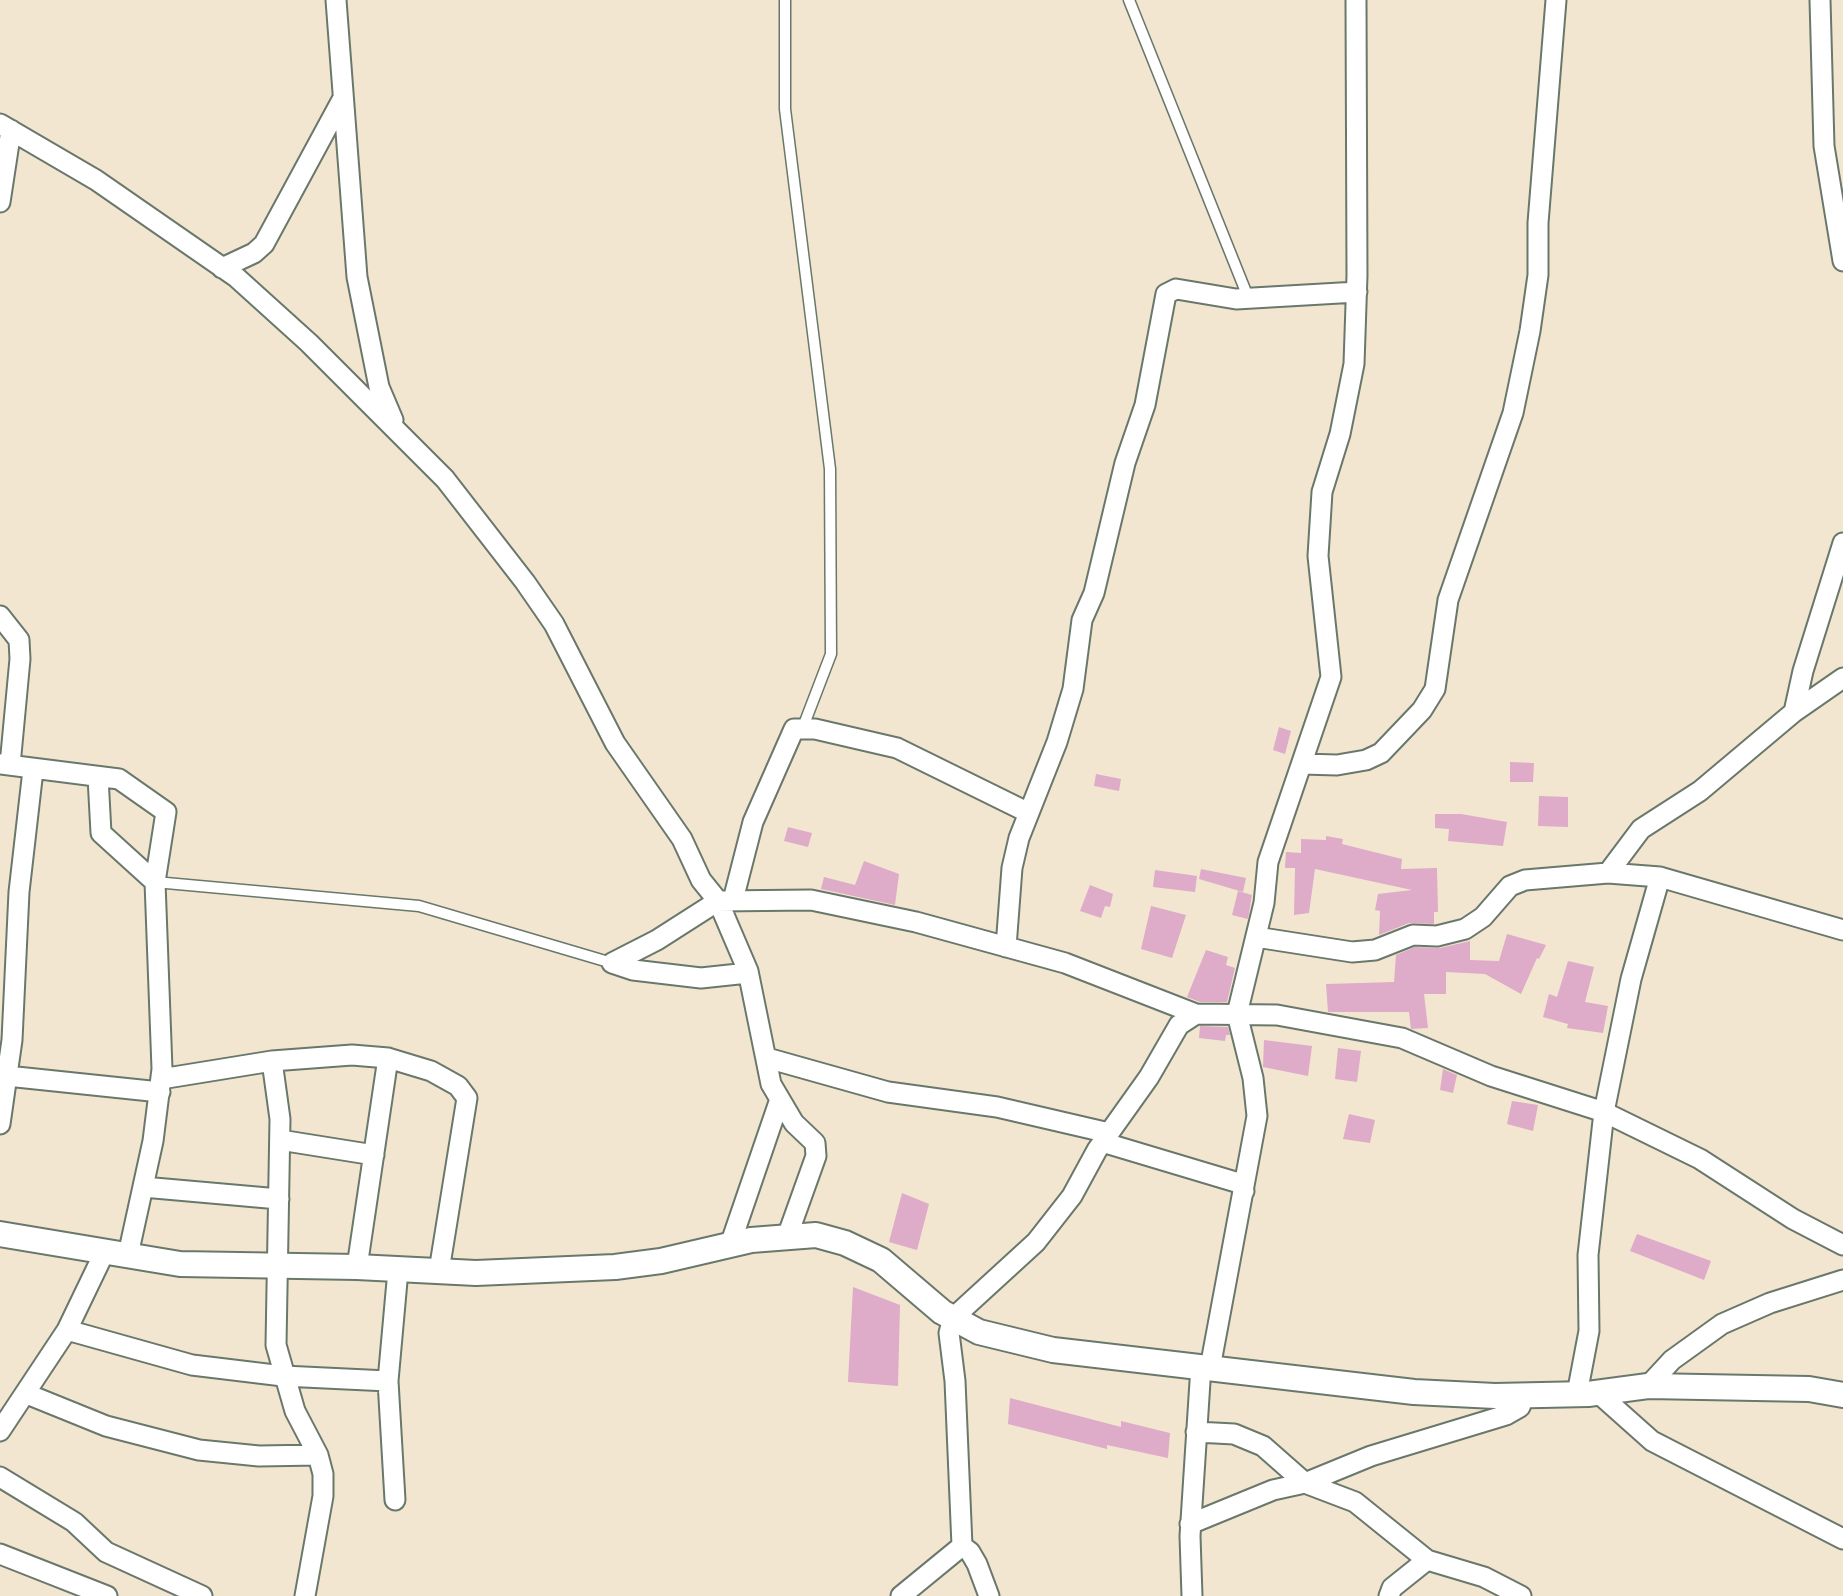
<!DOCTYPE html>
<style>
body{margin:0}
canvas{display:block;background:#f2e6d0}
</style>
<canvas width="1843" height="1596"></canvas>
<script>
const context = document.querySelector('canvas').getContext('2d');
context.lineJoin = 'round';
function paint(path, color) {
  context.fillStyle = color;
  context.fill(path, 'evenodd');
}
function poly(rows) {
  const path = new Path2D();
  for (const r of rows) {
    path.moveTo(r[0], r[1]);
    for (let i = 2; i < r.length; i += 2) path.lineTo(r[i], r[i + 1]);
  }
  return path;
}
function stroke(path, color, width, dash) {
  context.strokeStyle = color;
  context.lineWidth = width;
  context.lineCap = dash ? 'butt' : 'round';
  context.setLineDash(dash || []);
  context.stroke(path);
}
const building = poly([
 [1279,727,1291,731,1285,754,1273,750],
 [1510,762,1534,763,1533,782,1510,782],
 [1096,774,1121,779,1119,791,1094,786],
 [1539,796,1568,797,1568,827,1538,826],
 [1435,814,1461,814,1507,822,1503,846,1448,841,1449,829,1435,828],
 [788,827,812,833,808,847,784,841],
 [1326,836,1343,839,1342,844,1402,859,1401,869,1437,868,1438,912,1434,912,1434,924,1409,923,1379,935,1380,911,1375,910,1378,894,1412,890,1315,869,1309,913,1294,915,1295,868,1285,868,1286,852,1301,853,1301,839,1326,840],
 [864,861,899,874,895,905,821,889,824,877,855,885],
 [1201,869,1246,878,1243,892,1199,879],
 [1155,870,1197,876,1195,892,1153,887],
 [1090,885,1113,894,1110,907,1105,906,1101,918,1080,911],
 [1238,891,1252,895,1248,919,1232,915],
 [1151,906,1186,915,1172,958,1141,949],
 [1507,934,1546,945,1539,959,1537,958,1521,994,1485,974,1446,972,1446,994,1424,994,1428,1028,1411,1029,1409,1012,1328,1012,1326,984,1394,982,1396,955,1415,947,1440,948,1470,941,1470,960,1499,961],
 [1206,950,1228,957,1226,965,1235,968,1227,1002,1200,1002,1187,997],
 [1568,961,1594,967,1585,1002,1608,1006,1603,1033,1567,1028,1568,1024,1543,1017,1549,994,1557,997],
 [1200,1026,1228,1027,1230,1035,1226,1035,1225,1041,1199,1038],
 [1264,1040,1312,1046,1308,1076,1263,1067],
 [1338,1048,1361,1051,1357,1082,1335,1079],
 [1443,1069,1457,1075,1453,1093,1440,1090],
 [1512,1101,1538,1105,1533,1131,1507,1124],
 [1349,1114,1375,1120,1370,1143,1343,1139],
 [902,1193,929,1204,917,1250,889,1242],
 [1637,1234,1711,1261,1704,1280,1630,1251],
 [853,1287,900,1305,898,1386,848,1382],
 [1010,1398,1121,1427,1121,1421,1170,1433,1168,1458,1107,1445,1107,1449,1008,1424]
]);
const service = poly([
 [785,0,785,109,830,469,831,654,803,727],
 [1129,0,1248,297],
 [155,882,419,906,612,963]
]);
const minor = poly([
 [336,0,357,277,379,387,393,420],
 [1820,0,1824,146,1843,261],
 [0,124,96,180,236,277,309,343,445,479,525,582,554,624,615,743,682,839,701,880,718,901,748,971,771,1084,794,1123,815,1143,816,1156,787,1237],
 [0,202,11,130],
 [222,268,254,253,264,244,343,98],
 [0,616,19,640,20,659,10,765],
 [1794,712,1803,671,1843,543],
 [0,764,119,779,166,812,155,882,162,1069,153,1141,128,1255],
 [1302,764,1337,765,1366,760,1381,753,1422,710,1435,689,1448,600,1513,413,1530,331,1538,275,1538,223,1556,0],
 [98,777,101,833,155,882],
 [1608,873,1641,829,1700,791,1794,712,1843,678],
 [733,900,753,822,794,729,815,729,897,748,1029,813],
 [1256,937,1352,952,1375,950,1413,935,1437,936,1465,929,1483,917,1510,886,1525,880,1608,873,1660,877,1843,930],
 [1006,947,1012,868,1019,838,1057,742,1073,689,1082,620,1094,593,1125,463,1145,405,1166,294,1176,289,1236,299,1357,292],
 [612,963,657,940,718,901,811,900,916,922,1065,963,1196,1014,1277,1015,1402,1038,1491,1076,1604,1112,1700,1159,1793,1219,1843,1245],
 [612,963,633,970,701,978,748,973],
 [767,1058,888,1092,997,1107,1109,1133],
 [272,1061,352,1055,388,1058,431,1071,458,1086,467,1098,439,1271],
 [7,1076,160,1092],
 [161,1079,272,1061,280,1119,276,1345,295,1411,318,1455,323,1474,323,1496,305,1596],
 [0,1124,12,1040,19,892,33,770],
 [280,1140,374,1155],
 [1102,1142,1239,1183,1244,1191],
 [143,1187,279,1199],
 [730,1245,779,1102],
 [357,1267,388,1058],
 [67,1330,192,1365,283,1376,388,1381],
 [1210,1368,1257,1116,1253,1078,1237,1014,1264,903,1268,862,1331,677,1318,556,1322,492,1340,434,1354,364,1357,275,1356,0],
 [1648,1386,1672,1360,1722,1324,1770,1303,1843,1280],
 [1597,1392,1652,1441,1843,1539],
 [27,1394,106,1426,199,1450,259,1456,318,1455],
 [1577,1394,1589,1331,1588,1255,1604,1112,1631,979,1660,877],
 [0,1431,67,1330,105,1251],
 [1196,1432,1234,1434,1263,1446,1305,1483,1355,1502,1427,1560,1484,1577,1521,1596],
 [0,1477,74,1522,106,1552,202,1596],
 [395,1500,388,1381,398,1270],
 [1190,1524,1273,1490,1305,1483,1371,1456,1506,1415,1520,1407,1524,1396],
 [962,1546,970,1552,977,1564,989,1596],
 [0,1554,107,1596],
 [901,1596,962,1546,955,1381,949,1333,953,1318,1036,1242,1072,1196,1097,1150,1149,1077,1179,1025,1196,1014],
 [1192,1596,1190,1536,1201,1366],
 [1389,1596,1392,1588,1427,1560]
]);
const tertiary = poly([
 [0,1234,180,1264,357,1267,476,1273,615,1267,661,1261,751,1240,816,1235,845,1243,881,1260,942,1312,979,1332,1053,1350,1414,1392,1495,1396,1588,1394,1648,1386,1809,1389,1843,1395]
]);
paint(building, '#deabc9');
stroke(service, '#69786b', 13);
stroke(minor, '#69786b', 23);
stroke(tertiary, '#69786b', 28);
stroke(service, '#fff', 10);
stroke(minor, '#fff', 19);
stroke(tertiary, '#fff', 24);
</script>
